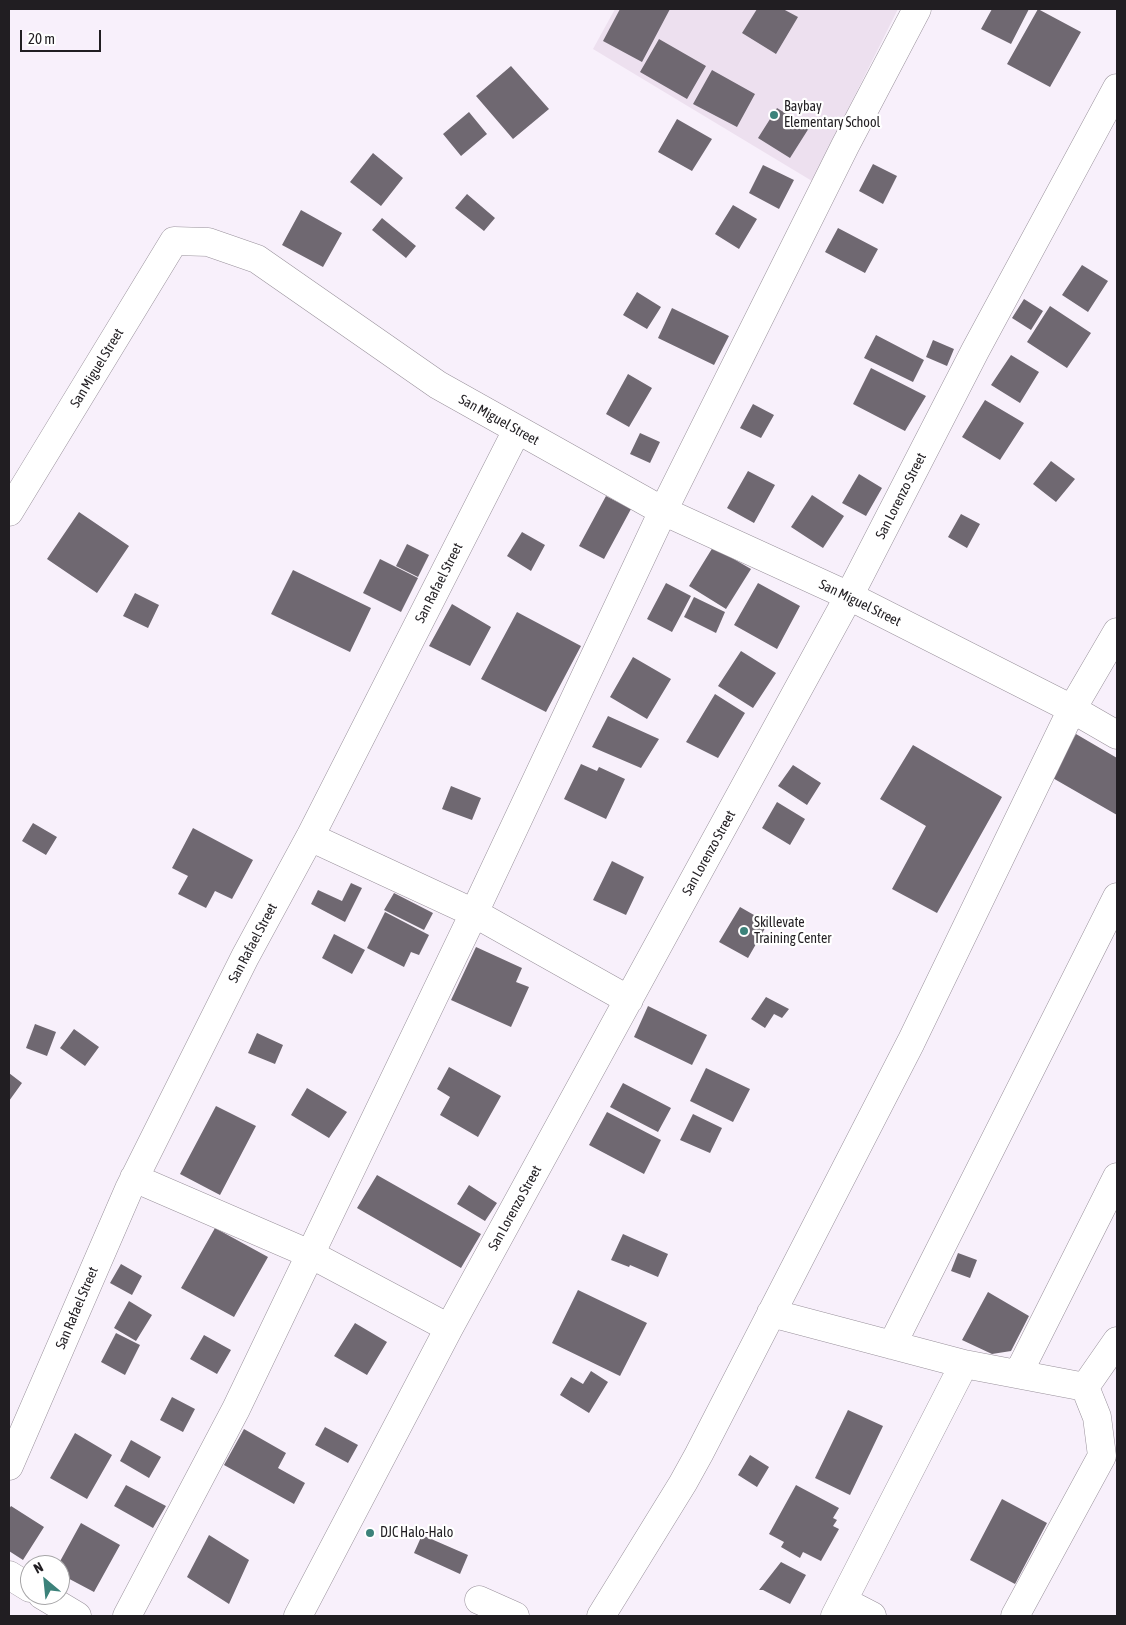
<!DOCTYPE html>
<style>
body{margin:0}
#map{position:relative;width:1126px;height:1625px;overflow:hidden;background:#f8f0fb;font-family:"Asap Condensed",sans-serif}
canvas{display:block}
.frame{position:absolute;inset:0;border:10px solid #211e22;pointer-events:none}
.north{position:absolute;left:20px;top:1555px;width:50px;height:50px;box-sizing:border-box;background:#fff;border:1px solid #a6a5a7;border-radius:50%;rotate:332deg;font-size:14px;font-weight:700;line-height:20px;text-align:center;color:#211e22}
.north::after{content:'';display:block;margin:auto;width:18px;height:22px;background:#3c827a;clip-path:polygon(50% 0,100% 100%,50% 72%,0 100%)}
.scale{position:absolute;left:20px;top:30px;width:81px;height:22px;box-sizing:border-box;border:2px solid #211e22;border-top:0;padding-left:6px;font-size:15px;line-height:18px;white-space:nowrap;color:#211e22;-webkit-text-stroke:4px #fff;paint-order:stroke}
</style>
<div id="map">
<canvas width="1126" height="1625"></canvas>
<div class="frame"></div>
<div class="north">N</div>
<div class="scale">20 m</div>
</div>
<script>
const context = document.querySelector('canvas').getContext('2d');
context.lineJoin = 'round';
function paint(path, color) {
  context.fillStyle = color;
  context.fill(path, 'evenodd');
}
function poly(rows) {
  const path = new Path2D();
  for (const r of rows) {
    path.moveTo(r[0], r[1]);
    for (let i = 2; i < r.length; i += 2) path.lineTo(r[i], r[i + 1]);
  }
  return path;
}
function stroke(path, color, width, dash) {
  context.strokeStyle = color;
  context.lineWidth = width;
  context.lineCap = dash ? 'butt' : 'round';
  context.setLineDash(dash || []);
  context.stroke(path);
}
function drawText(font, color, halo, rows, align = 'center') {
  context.font = font + ' "Asap Condensed",sans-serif';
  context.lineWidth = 4.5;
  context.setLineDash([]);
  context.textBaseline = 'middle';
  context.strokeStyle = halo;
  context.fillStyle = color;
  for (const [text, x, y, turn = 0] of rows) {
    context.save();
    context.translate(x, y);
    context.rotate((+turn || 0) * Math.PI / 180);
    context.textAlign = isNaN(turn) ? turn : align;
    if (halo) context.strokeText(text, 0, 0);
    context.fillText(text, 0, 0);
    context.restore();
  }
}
const built = poly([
 [615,9,898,9,812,181,593,49]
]);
const building = poly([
 [620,9,670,9,642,62,603,41],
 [757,9,783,9,798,17,776,54,742,33],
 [992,9,1029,9,1011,44,981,29],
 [1038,9,1081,32,1050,87,1007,64],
 [659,39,706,66,687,99,640,72],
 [511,66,549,109,513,139,476,96],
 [712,70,755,94,737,127,693,104],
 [777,108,809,128,790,158,758,138],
 [469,112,487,134,461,156,443,134],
 [677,119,712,139,692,171,658,152],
 [373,153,403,178,381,206,350,182],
 [873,164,897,176,883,204,859,191],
 [763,165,794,180,779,209,749,193],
 [467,194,495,218,484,231,455,208],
 [733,205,757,219,739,249,715,234],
 [301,210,342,233,323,267,282,245],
 [382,218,416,246,406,258,372,230],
 [838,228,878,249,865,273,825,252],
 [1082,265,1108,281,1088,312,1062,295],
 [637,292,661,307,647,329,623,315],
 [1024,299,1043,311,1031,330,1012,318],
 [1050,306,1091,333,1067,368,1027,342],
 [672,308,729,336,714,365,658,338],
 [876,335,924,360,913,382,864,358],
 [933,340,954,349,947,366,926,357],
 [1011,355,1039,372,1020,403,991,385],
 [871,368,926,396,905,431,853,404],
 [628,374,652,388,629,427,606,414],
 [985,400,1024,423,1000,460,962,437],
 [753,404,774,415,761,438,740,428],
 [640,433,660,442,650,463,630,454],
 [1051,461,1075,479,1056,502,1033,484],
 [748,471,775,485,754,523,727,508],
 [859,474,882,488,866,516,842,503],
 [812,495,844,516,823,548,791,527],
 [606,496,631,509,604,559,579,546],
 [79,512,129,546,97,593,47,559],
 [961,514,980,524,967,548,948,537],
 [522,532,545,545,531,571,507,556],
 [407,544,429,555,418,577,396,566],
 [713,547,751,569,726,609,689,586],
 [380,559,418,578,401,612,363,593],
 [293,570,371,608,350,652,271,614],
 [666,583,691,596,672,632,647,619],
 [758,583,800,606,777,649,734,625],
 [135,593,159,605,148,628,123,616],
 [694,597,725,612,716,633,684,617],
 [452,604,491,627,470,666,429,646],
 [517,612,581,646,546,712,481,679],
 [741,651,776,673,753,708,718,686],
 [633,657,671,679,647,719,610,697],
 [715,694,745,713,718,758,686,742],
 [608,716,659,739,641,768,592,747],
 [1076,734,1117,758,1117,815,1051,777],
 [913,745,1002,797,937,913,892,889,926,826,880,799],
 [581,764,597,771,599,767,625,779,606,819,564,799],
 [793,765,821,783,807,805,778,786],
 [451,786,481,798,472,820,442,809],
 [777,802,805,819,790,845,762,828],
 [33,823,57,837,46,855,22,841],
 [193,828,253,860,232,899,215,891,206,908,178,894,188,876,172,868],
 [612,861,644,877,626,915,593,900],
 [351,883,362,888,345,922,311,904,318,890,342,901],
 [394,893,433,913,424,930,384,910],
 [740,907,768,923,748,958,719,942],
 [385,912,429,935,419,955,411,952,404,967,367,948],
 [334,934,365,950,352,974,322,958],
 [476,947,522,968,516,982,529,987,511,1027,451,1000],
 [766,997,789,1009,782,1018,774,1014,765,1028,751,1019],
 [648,1006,707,1035,692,1065,634,1037],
 [35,1024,56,1032,47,1056,26,1048],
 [74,1029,99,1047,85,1066,60,1048],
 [257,1033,283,1045,275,1064,248,1053],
 [449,1067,501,1096,478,1137,440,1115,450,1097,437,1089],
 [706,1068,750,1089,733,1122,690,1101],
 [9,1073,22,1083,9,1101],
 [623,1083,671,1108,658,1132,610,1107],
 [307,1088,347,1112,329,1138,291,1115],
 [216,1106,256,1126,220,1195,180,1174],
 [607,1112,661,1140,644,1174,589,1145],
 [693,1114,722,1128,710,1153,680,1140],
 [377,1175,481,1234,461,1268,357,1208],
 [469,1185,497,1203,485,1221,457,1204],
 [215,1228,268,1257,234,1317,181,1288],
 [623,1234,668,1254,658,1277,630,1265,629,1267,611,1260],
 [958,1253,977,1260,970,1278,951,1271],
 [121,1264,142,1276,132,1295,110,1283],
 [578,1290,647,1323,620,1376,552,1343],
 [988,1292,1029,1316,1011,1351,992,1354,962,1340],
 [129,1301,152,1315,136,1341,114,1328],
 [355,1323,387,1342,367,1375,334,1356],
 [116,1333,140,1345,125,1375,101,1362],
 [204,1335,231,1350,217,1374,190,1359],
 [591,1371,608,1382,589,1413,560,1395,571,1377,583,1384],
 [172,1397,195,1409,183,1432,160,1420],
 [848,1410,883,1426,850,1495,815,1478],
 [325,1427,358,1445,348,1463,315,1445],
 [244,1429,286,1453,278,1468,305,1483,294,1504,224,1465],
 [75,1433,112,1455,87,1499,50,1478],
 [131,1440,161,1457,149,1478,120,1461],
 [750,1455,769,1467,757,1487,738,1475],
 [126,1485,166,1506,153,1528,114,1506],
 [796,1485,839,1508,833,1518,837,1520,833,1526,839,1529,821,1561,803,1552,800,1558,781,1547,784,1542,769,1534],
 [1002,1499,1047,1523,1015,1584,970,1560],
 [11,1506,44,1527,23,1560,9,1551,9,1509],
 [81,1523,120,1545,94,1592,60,1574,60,1565,58,1565],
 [209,1535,249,1560,229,1604,187,1577],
 [422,1535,468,1555,460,1574,414,1553],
 [781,1562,806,1575,790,1604,763,1590,759,1590]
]);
const minor = poly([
 [9,512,174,241,208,242,257,259,438,385,663,511,849,596,1072,709,1117,735],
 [310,837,474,913,629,1000],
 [134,1178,310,1254,449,1328],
 [771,1313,964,1364,1085,1387,1097,1417,1102,1456,1015,1616],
 [892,1345,1117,897],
 [1018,1374,1117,1177],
 [1085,1387,1117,1341],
 [9,1466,129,1189,245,957,310,837,517,430],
 [9,1575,30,1588],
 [42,1595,77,1616],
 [479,1600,515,1616],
 [843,1601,872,1616],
 [127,1616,236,1409,474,913,663,511,845,146,917,9],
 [298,1616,449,1328,849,596,975,351,1117,88],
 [601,1616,683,1483,699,1454,911,1042,1072,709,1117,632],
 [835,1616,964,1364]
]);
const markers = [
 [774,115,5,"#3c827a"],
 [744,931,5,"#3c827a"],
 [370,1533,5,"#3c827a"]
];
const poiNames = [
 ["Baybay",784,107],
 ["Elementary School",784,123],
 ["Skillevate",754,923],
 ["Training Center",754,939],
 ["DJC Halo-Halo",380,1533]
];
const streetNames = [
 ["San Miguel Street",97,368,-59],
 ["San Miguel Street",499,420,29],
 ["San Lorenzo Street",901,496,-63],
 ["San Rafael Street",439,583,-63],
 ["San Miguel Street",860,603,26],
 ["San Lorenzo Street",709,853,-61],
 ["San Rafael Street",253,943,-62],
 ["San Lorenzo Street",515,1208,-61],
 ["San Rafael Street",77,1308,-67]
];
paint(built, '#ede0ef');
paint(building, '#6f6871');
stroke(minor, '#99919b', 29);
stroke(minor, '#fff', 28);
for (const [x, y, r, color] of markers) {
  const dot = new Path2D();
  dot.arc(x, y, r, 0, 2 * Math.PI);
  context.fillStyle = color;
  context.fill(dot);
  stroke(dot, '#fff', 2);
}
drawText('14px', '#211e22', '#fff', poiNames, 'left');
drawText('14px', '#211e22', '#fff', streetNames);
</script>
